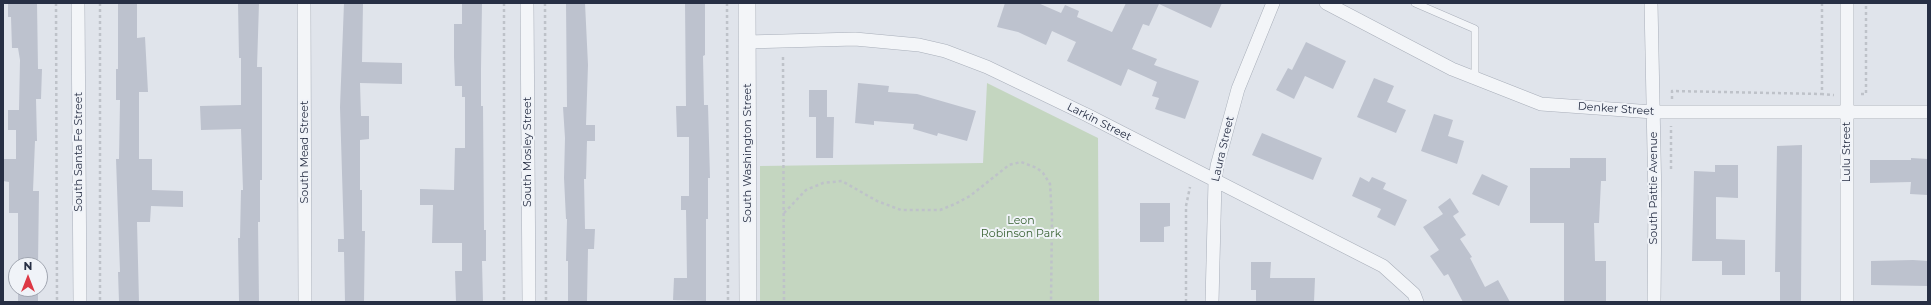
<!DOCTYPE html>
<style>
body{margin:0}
#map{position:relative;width:1931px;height:305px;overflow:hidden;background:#e0e4eb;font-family:Montserrat,sans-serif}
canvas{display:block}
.frame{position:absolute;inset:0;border:4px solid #272f44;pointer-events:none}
.north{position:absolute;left:8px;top:257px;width:40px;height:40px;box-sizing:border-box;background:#f0f3f8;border:1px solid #a0a5b0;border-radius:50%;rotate:0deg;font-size:11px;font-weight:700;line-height:16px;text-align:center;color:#272f44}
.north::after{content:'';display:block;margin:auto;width:14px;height:18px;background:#dd3845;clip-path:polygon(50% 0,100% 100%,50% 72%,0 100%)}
</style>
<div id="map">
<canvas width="1931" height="305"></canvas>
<div class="frame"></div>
<div class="north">N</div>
</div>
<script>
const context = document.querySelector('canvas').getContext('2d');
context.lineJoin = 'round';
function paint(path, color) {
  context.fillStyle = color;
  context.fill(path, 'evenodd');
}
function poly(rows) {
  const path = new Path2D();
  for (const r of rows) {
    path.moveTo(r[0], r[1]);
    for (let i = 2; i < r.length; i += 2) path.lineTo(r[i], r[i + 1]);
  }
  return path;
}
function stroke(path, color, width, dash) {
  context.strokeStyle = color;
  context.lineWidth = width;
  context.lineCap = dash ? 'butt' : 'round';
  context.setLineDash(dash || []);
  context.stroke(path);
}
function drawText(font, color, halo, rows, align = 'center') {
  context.font = font + ' Montserrat,sans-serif';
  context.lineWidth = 4;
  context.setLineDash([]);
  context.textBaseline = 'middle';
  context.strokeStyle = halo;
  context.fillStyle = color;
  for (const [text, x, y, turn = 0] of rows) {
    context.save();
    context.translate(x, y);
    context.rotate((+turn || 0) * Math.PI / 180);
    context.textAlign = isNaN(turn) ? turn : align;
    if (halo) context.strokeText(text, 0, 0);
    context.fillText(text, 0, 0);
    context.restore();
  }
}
const green = poly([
 [987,83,1098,138,1099,302,760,302,760,166,983,163]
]);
const building = poly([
 [8,3,37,3,38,69,42,69,41,99,36,99,37,141,35,141,33,191,39,191,38,264,18,264,18,213,9,213,9,182,3,181,3,159,16,159,16,130,8,130,8,110,19,110,20,60,18,48,12,48,11,17,8,17],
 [118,3,137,3,137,38,145,37,148,92,139,92,139,159,152,159,152,190,183,191,183,207,151,206,150,222,137,222,139,302,119,302,118,272,120,272,116,159,119,159,120,100,116,100,116,69,118,69],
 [238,3,259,3,257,67,262,67,262,180,260,180,260,222,258,222,259,302,239,302,238,238,240,238,241,190,243,190,241,129,201,130,200,106,241,105,241,58,239,58],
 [344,3,363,3,362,62,402,63,402,84,360,83,361,116,369,116,369,139,360,140,360,190,362,190,362,231,365,231,364,302,345,302,344,252,338,252,338,239,344,239,340,107],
 [462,3,482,3,481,69,481,106,483,106,484,230,486,230,486,261,482,261,483,302,456,302,455,271,462,271,462,243,432,243,433,205,420,205,420,189,454,190,455,148,465,148,465,97,462,97,462,86,455,86,454,57,454,24,462,24],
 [566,3,585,3,588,65,586,125,595,125,595,141,587,141,586,179,584,179,585,229,595,229,594,249,588,249,587,301,568,302,568,261,566,261,567,219,566,219,564,178,565,138,563,107,567,107],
 [685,3,705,3,705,55,703,56,704,105,708,105,710,178,708,178,708,219,706,219,706,301,673,300,674,278,687,278,686,210,681,210,681,196,689,196,689,137,677,137,676,106,686,106],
 [1005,3,1038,3,1061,13,1065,5,1079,11,1077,17,1112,32,1126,3,1222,3,1211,28,1159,4,1149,26,1143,24,1132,49,1157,59,1154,65,1199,81,1185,119,1155,109,1159,98,1152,96,1157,82,1128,69,1121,86,1067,61,1076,42,1052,31,1046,45,1018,32,997,27],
 [1306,42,1346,61,1333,89,1305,76,1294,99,1276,90,1288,68,1292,70],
 [1374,78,1394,86,1387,102,1406,110,1396,133,1357,117],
 [858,83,889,86,888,92,917,94,976,111,967,141,938,133,937,136,913,129,914,124,874,121,874,125,855,123],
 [809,90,827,90,827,117,834,117,833,158,816,158,816,117,809,117],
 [1434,114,1453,120,1448,136,1464,141,1457,164,1421,151],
 [1262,133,1322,158,1313,180,1252,155],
 [1802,145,1801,302,1780,302,1780,272,1775,272,1777,146],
 [1570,158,1606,158,1606,181,1601,181,1599,223,1594,223,1595,261,1606,261,1606,302,1564,302,1564,223,1530,223,1530,168,1570,168],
 [1911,158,1928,159,1928,195,1910,194,1911,182,1870,183,1870,160,1911,160],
 [1715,165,1738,165,1738,198,1716,197,1716,239,1745,240,1745,275,1722,275,1722,261,1692,261,1694,171,1715,172],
 [1482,174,1508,186,1499,206,1472,194],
 [1360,177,1369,182,1372,177,1386,183,1383,189,1407,200,1395,226,1377,217,1381,209,1352,196],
 [1450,198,1459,212,1453,216,1466,235,1460,239,1472,257,1470,258,1485,287,1498,280,1510,302,1463,302,1448,274,1444,276,1430,256,1439,250,1423,227,1443,214,1438,207],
 [1140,203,1170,203,1170,226,1164,227,1164,242,1140,242],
 [1913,260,1928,261,1928,286,1871,285,1871,261],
 [1251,262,1271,262,1270,278,1315,278,1314,302,1256,302,1256,290,1251,290],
 [18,289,38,289,38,302,18,302]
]);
const path = poly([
 [56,3,57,302],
 [100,3,100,302],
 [504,3,504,302],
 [545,3,546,302],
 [727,3,728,302],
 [1822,3,1822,94,1834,95],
 [783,57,784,302],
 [1861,94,1866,94,1866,3],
 [1672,99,1672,91,1822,94],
 [1671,169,1671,126],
 [784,213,806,190,823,183,842,181,877,201,901,210,940,210,955,204,970,196,1009,165,1021,162,1037,168,1043,173,1050,184,1052,217,1051,302],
 [1186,302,1186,206,1190,187]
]);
const service = poly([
 [1415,3,1475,29,1475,78]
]);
const minor = poly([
 [78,3,80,302],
 [304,3,305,302],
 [527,3,529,302],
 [1326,3,1452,69,1541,104,1653,112,1928,112],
 [1651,3,1655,201,1654,302],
 [1847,3,1847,302],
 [747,42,855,39,919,45,945,51,987,67,1087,115,1383,266,1414,294,1417,302],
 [1212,302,1215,181,1217,166,1238,89,1273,3]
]);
const tertiary = poly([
 [747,3,748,302]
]);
const streetNames = [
 ["Denker Street",1616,109,4],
 ["Larkin Street",1099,122,27],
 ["Laura Street",1223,149,-77],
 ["South Santa Fe Street",79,152,-90],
 ["South Mead Street",305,152,-90],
 ["South Mosley Street",528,152,-90],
 ["Lulu Street",1847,152,-90],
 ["South Washington Street",748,153,-90],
 ["South Pattie Avenue",1654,188,-90]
];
const parkNames = [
 ["Leon",1021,221],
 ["Robinson Park",1021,234]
];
paint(green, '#c4d6c0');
paint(building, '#bdc2ce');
stroke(service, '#a8aeb9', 8);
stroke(minor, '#a8aeb9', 14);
stroke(tertiary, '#a8aeb9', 18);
stroke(path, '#bec2c9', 2.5, [3, 3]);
stroke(service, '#f3f5f8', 7);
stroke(minor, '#f3f5f8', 13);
stroke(tertiary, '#f3f5f8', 17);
drawText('11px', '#272f44', '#f0f3f8', streetNames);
drawText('11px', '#386132', '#f0f3f8', parkNames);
</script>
